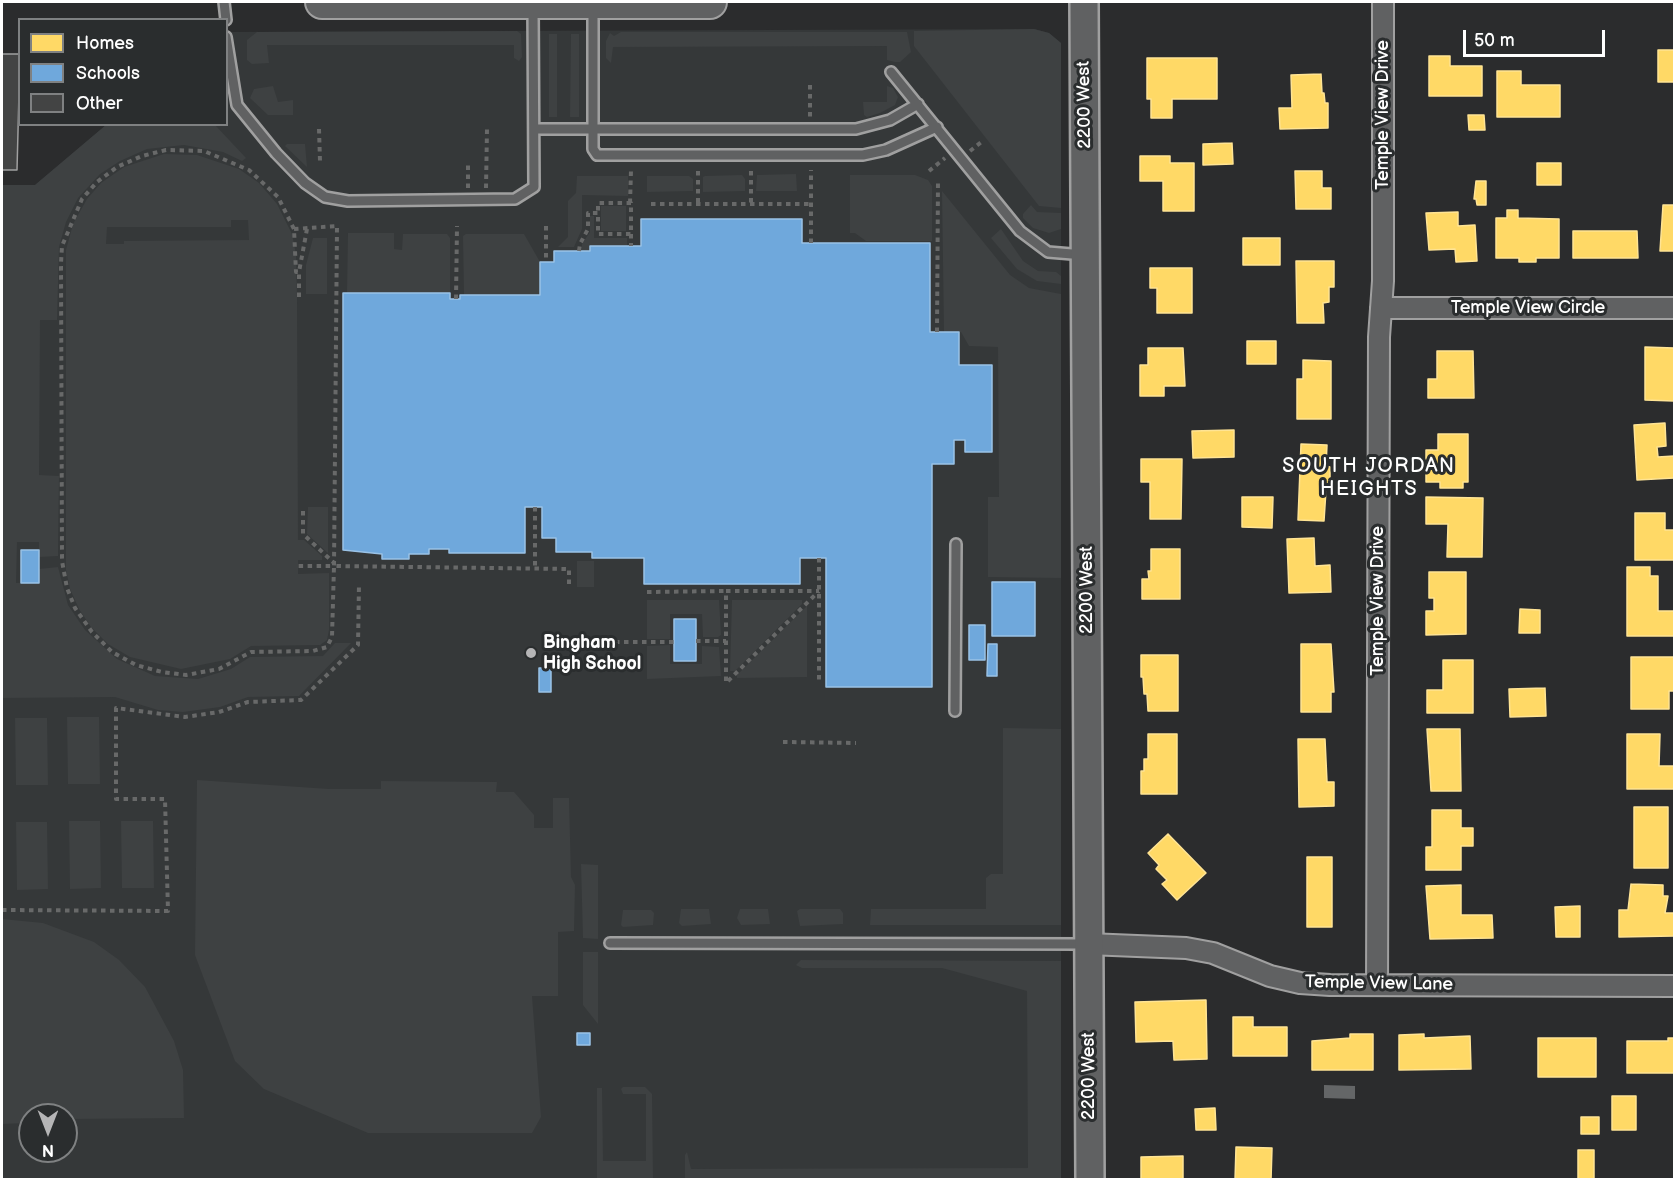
<!DOCTYPE html>
<style>
body{margin:0}
#map{position:relative;width:1676px;height:1181px;overflow:hidden;background:#2b2c2d;font-family:"Balsamiq Sans",sans-serif}
canvas{display:block}
.frame{position:absolute;inset:0;border:3px solid #fff;pointer-events:none}
.legend{position:absolute;left:18px;top:18px;width:210px;height:108px;box-sizing:border-box;background:#2a2d2e;border:2px solid #7f8182;margin:0;padding:8px 10px;list-style:none;font-size:18px;color:#fff}
.legend li{display:flex;align-items:center;gap:12px;height:30px}
.legend b{width:30px;border:2px solid #7f8182}
.north{position:absolute;left:18px;top:1103px;width:60px;height:60px;box-sizing:border-box;background:#2a2d2e;border:2px solid #7f8182;border-radius:50%;rotate:180deg;font-size:16px;font-weight:700;line-height:24px;text-align:center;color:#fff}
.north::after{content:'';display:block;margin:auto;width:21px;height:27px;background:#b5b5b6;clip-path:polygon(50% 0,100% 100%,50% 72%,0 100%)}
.scale{position:absolute;left:1463px;top:30px;width:142px;height:27px;box-sizing:border-box;border:3px solid #fff;border-top:0;padding-left:8px;font-size:18px;line-height:21px;white-space:nowrap;color:#fff;-webkit-text-stroke:4px #2a2d2e;paint-order:stroke}
</style>
<div id="map">
<canvas width="1676" height="1181"></canvas>
<div class="frame"></div>
<ul class="legend">
<li><b style="height:16px;background:#ffd966"></b>Homes</li>
<li><b style="height:16px;background:#6fa8dc"></b>Schools</li>
<li><b style="height:16px;background:#434444"></b>Other</li>
</ul>
<div class="north">N</div>
<div class="scale">50 m</div>
</div>
<script>
const context = document.querySelector('canvas').getContext('2d');
context.lineJoin = 'round';
function paint(path, color) {
  context.fillStyle = color;
  context.fill(path, 'evenodd');
}
function poly(rows) {
  const path = new Path2D();
  for (const r of rows) {
    path.moveTo(r[0], r[1]);
    for (let i = 2; i < r.length; i += 2) path.lineTo(r[i], r[i + 1]);
  }
  return path;
}
function stroke(path, color, width, dash) {
  context.strokeStyle = color;
  context.lineWidth = width;
  context.lineCap = dash ? 'butt' : 'round';
  context.setLineDash(dash || []);
  context.stroke(path);
}
function drawText(font, color, halo, rows, align = 'center') {
  context.font = font + ' "Balsamiq Sans",sans-serif';
  context.lineWidth = 6;
  context.setLineDash([]);
  context.textBaseline = 'middle';
  context.strokeStyle = halo;
  context.fillStyle = color;
  for (const [text, x, y, turn = 0] of rows) {
    context.save();
    context.translate(x, y);
    context.rotate((+turn || 0) * Math.PI / 180);
    context.textAlign = isNaN(turn) ? turn : align;
    if (halo) context.strokeText(text, 0, 0);
    context.fillText(text, 0, 0);
    context.restore();
  }
}
const built = poly([
 [1034,29,1049,33,1061,43,1061,1179,2,1180,2,185,35,185,106,125,226,124,227,32],
 [30,1115,66,1115,66,1151,30,1151]
]);
const green = poly([
 [1034,29,1049,33,1061,43,1061,208,1039,206,914,46,914,31],
 [517,31,521,34,522,57,519,61,514,58,514,45,267,45,269,63,252,64,247,60,247,40,257,32],
 [621,32,907,32,911,52,900,62,895,62,887,60,887,46,613,47,611,63,606,58,606,41,610,33,614,36],
 [549,34,557,34,557,117,549,117],
 [571,34,579,34,579,117,570,117],
 [273,86,278,102,293,100,293,115,268,115,250,98,254,89],
 [887,86,893,88,898,97,895,105,880,113,867,117,864,115,863,102,887,102],
 [106,125,215,125,246,158,242,161,223,152,184,145,147,149,120,161,100,174,78,198,66,222,59,247,57,320,40,320,39,475,59,476,58,556,39,557,39,542,17,542,16,583,39,583,39,569,58,567,68,605,85,630,117,659,155,676,198,679,231,669,250,657,323,656,335,643,351,643,299,696,248,697,220,707,183,712,158,710,115,697,2,698,2,185,35,185],
 [287,144,305,144,307,167,285,146],
 [164,154,197,155,239,169,259,183,277,204,292,234,296,254,297,297,298,540,304,540,322,556,322,560,298,560,298,574,329,573,329,630,327,640,320,645,251,646,230,659,181,669,130,657,108,644,91,627,79,609,70,589,66,570,66,250,73,224,87,199,101,183,124,167],
 [231,220,248,220,249,240,124,241,124,244,106,244,107,227,231,227],
 [796,174,797,191,756,191,757,175],
 [742,175,745,179,745,191,703,192,703,177,705,176],
 [850,175,915,175,928,180,932,186,932,241,866,241,855,233,850,233],
 [577,176,628,176,628,196,582,195,582,229,574,247,558,247,568,237,568,201,576,193],
 [647,176,689,176,693,179,693,191,647,192],
 [942,191,1010,275,1029,288,1061,294,1061,578,988,577,988,497,999,497,998,347,969,346,961,332,944,332],
 [1031,205,1037,212,1061,213,1061,229,1049,233,1033,228,1023,218,1023,214],
 [601,206,626,206,626,231,601,231],
 [590,216,594,216,594,238,627,238,627,246,590,246,590,251,582,251,582,244,590,232],
 [1001,229,1023,261,1038,271,1056,272,1061,276,1061,284,1037,281,1017,269,991,238],
 [348,233,394,233,394,249,402,250,403,234,447,234,450,238,450,293,347,293],
 [466,234,524,234,540,262,540,295,464,295,463,236],
 [313,238,327,238,327,294,306,294,306,265],
 [308,507,328,507,328,553,307,534],
 [577,561,594,561,594,587,577,587],
 [647,600,719,600,721,635,718,637,703,637,702,614,670,614,670,639,647,639],
 [732,600,802,600,802,604,735,671,730,671],
 [807,606,807,677,737,678,737,675],
 [670,645,670,664,702,664,702,646,719,647,721,676,647,679,647,646],
 [67,717,99,717,100,784,68,784],
 [15,718,47,718,48,785,16,785],
 [1003,728,1061,729,1061,925,870,925,871,909,986,909,986,878,991,874,1003,874],
 [197,780,329,789,381,789,381,781,497,782,496,792,514,792,534,815,534,828,553,828,553,798,569,798,571,877,575,885,574,931,558,932,558,996,532,996,541,1117,532,1133,368,1133,264,1089,235,1061,195,955],
 [69,821,100,821,101,888,70,889],
 [121,821,153,821,154,888,122,888],
 [16,822,47,822,48,889,17,890],
 [581,864,598,865,598,939,583,938],
 [681,909,709,909,711,924,682,926,679,923],
 [740,909,768,909,770,924,741,925,737,918],
 [800,909,840,909,843,913,843,924,800,926,797,911],
 [623,910,651,910,654,913,653,925,623,927,621,925],
 [2,919,43,923,94,942,119,960,145,987,174,1041,183,1070,184,1118,66,1119,66,1115,30,1115,30,1127,27,1127,26,1123,2,1124],
 [583,952,598,952,598,1024,583,1005],
 [801,960,1061,961,1061,1179,597,1179,597,1088,602,1088,603,1161,646,1161,646,1094,623,1094,621,1089,623,1087,645,1087,652,1094,653,1179,685,1179,685,1155,687,1152,691,1169,1028,1168,1027,991,942,968,802,968,796,965]
]);
const water = poly([
 [1324,1085,1355,1086,1355,1099,1324,1098]
]);
const homes = poly([
 [1658,50,1674,50,1674,82,1658,82,1658,50],
 [1429,56,1450,56,1450,66,1482,66,1482,96,1429,96,1429,56],
 [1147,58,1217,58,1217,99,1172,99,1172,118,1151,118,1151,99,1147,99,1147,58],
 [1497,71,1521,71,1521,85,1560,85,1560,117,1497,117,1497,71],
 [1321,74,1322,93,1324,93,1325,103,1328,103,1328,128,1280,129,1279,108,1292,108,1291,75,1321,74],
 [1468,115,1484,115,1485,130,1469,130,1468,115],
 [1232,143,1233,164,1203,165,1203,144,1232,143],
 [1140,156,1170,156,1170,163,1194,163,1194,211,1163,211,1163,181,1140,181,1140,156],
 [1537,163,1561,163,1561,185,1537,185,1537,163],
 [1295,171,1322,171,1322,188,1331,188,1331,209,1296,209,1295,171],
 [1476,181,1486,181,1486,205,1477,205,1476,199,1474,199,1476,181],
 [1663,205,1674,205,1674,251,1660,251,1663,205],
 [1507,210,1518,210,1518,218,1559,219,1559,258,1536,258,1536,262,1519,262,1519,258,1496,258,1496,218,1507,218,1507,210],
 [1458,212,1458,226,1475,225,1477,261,1456,262,1455,249,1429,250,1426,213,1458,212],
 [1573,231,1637,231,1638,258,1573,258,1573,231],
 [1243,238,1280,238,1280,265,1243,265,1243,238],
 [1296,261,1334,261,1334,287,1329,287,1329,302,1323,303,1324,323,1297,323,1296,261],
 [1150,268,1192,268,1192,313,1157,313,1157,288,1150,288,1150,268],
 [1247,341,1276,341,1276,364,1247,364,1247,341],
 [1645,347,1674,348,1674,401,1645,400,1645,347],
 [1148,348,1183,348,1185,386,1164,386,1164,396,1140,396,1140,365,1148,365,1148,348],
 [1437,351,1473,351,1474,398,1428,398,1428,379,1437,379,1437,351],
 [1303,360,1331,361,1331,419,1297,419,1297,379,1303,379,1303,360],
 [1665,423,1666,446,1657,447,1658,457,1674,456,1674,478,1637,480,1634,425,1665,423],
 [1234,430,1234,457,1193,458,1192,431,1234,430],
 [1438,434,1468,434,1468,482,1463,482,1463,488,1440,488,1440,482,1426,482,1426,450,1438,450,1438,434],
 [1301,444,1327,445,1326,466,1330,467,1330,490,1326,490,1324,521,1298,520,1301,444],
 [1141,459,1182,459,1181,519,1150,519,1150,482,1141,482,1141,459],
 [1242,497,1273,497,1272,528,1242,527,1242,497],
 [1426,497,1483,498,1482,557,1447,557,1448,524,1426,524,1426,497],
 [1635,513,1665,513,1665,530,1674,530,1674,560,1635,560,1635,513],
 [1314,538,1315,566,1330,565,1331,592,1289,593,1287,539,1314,538],
 [1151,549,1180,549,1180,599,1142,599,1142,579,1149,579,1148,571,1151,571,1151,549],
 [1627,567,1650,567,1650,576,1658,576,1658,611,1674,611,1674,636,1627,636,1627,567],
 [1429,572,1466,572,1466,634,1426,635,1426,611,1434,611,1434,598,1429,598,1429,572],
 [1520,609,1540,610,1540,633,1519,633,1520,609],
 [1301,644,1331,644,1334,692,1331,692,1331,712,1301,712,1301,644],
 [1141,655,1178,655,1178,711,1148,711,1147,694,1144,694,1143,677,1141,677,1141,655],
 [1631,657,1674,657,1674,691,1669,691,1669,709,1631,709,1631,657],
 [1443,660,1473,660,1473,713,1427,713,1427,690,1443,690,1443,660],
 [1545,688,1546,716,1510,717,1509,689,1545,688],
 [1427,729,1460,729,1461,791,1431,791,1427,729],
 [1148,734,1177,734,1177,794,1141,794,1141,771,1144,771,1144,759,1148,759,1148,734],
 [1627,734,1660,734,1659,766,1674,766,1674,789,1627,789,1627,734],
 [1298,739,1325,739,1327,782,1334,782,1334,806,1299,807,1298,739],
 [1634,807,1668,807,1668,868,1634,868,1634,807],
 [1432,810,1461,810,1461,828,1473,828,1473,846,1461,846,1461,870,1426,870,1426,847,1432,847,1432,810],
 [1168,834,1206,873,1177,900,1162,884,1167,880,1156,869,1159,865,1148,853,1168,834],
 [1307,857,1332,857,1332,927,1307,927,1307,857],
 [1631,884,1663,885,1663,896,1668,896,1665,913,1674,913,1674,936,1619,937,1619,910,1628,910,1631,884],
 [1461,885,1461,915,1492,915,1493,938,1430,939,1426,886,1461,885],
 [1580,906,1580,937,1556,937,1555,907,1580,906],
 [1206,1000,1207,1059,1174,1060,1173,1041,1136,1042,1135,1002,1206,1000],
 [1233,1017,1253,1017,1253,1027,1287,1027,1287,1056,1233,1056,1233,1017],
 [1350,1034,1373,1034,1373,1070,1312,1070,1312,1041,1350,1038,1350,1034],
 [1424,1034,1424,1038,1470,1036,1471,1069,1399,1070,1399,1035,1424,1034],
 [1538,1038,1596,1038,1596,1077,1538,1077,1538,1038],
 [1668,1038,1674,1038,1674,1073,1627,1073,1627,1041,1668,1041,1668,1038],
 [1612,1096,1636,1096,1636,1130,1612,1130,1612,1096],
 [1215,1108,1216,1130,1196,1130,1195,1109,1215,1108],
 [1581,1117,1599,1117,1599,1134,1581,1134,1581,1117],
 [1236,1147,1272,1148,1271,1180,1235,1180,1236,1147],
 [1578,1150,1594,1150,1594,1180,1578,1180,1578,1150],
 [1183,1156,1183,1180,1141,1180,1141,1157,1183,1156]
]);
const schools = poly([
 [641,219,802,219,802,243,930,243,930,332,959,332,959,365,992,365,992,452,965,452,965,440,954,440,954,464,932,464,932,687,826,687,826,558,800,558,800,584,644,584,644,558,592,558,592,552,556,552,556,538,542,538,542,507,525,507,525,553,449,553,449,549,429,549,429,554,409,554,409,559,382,559,382,554,343,550,343,293,450,293,450,299,460,299,460,295,540,295,540,262,554,262,554,251,590,251,590,246,641,246,641,219],
 [21,550,39,550,39,583,21,583,21,550],
 [992,582,1035,582,1035,636,992,636,992,582],
 [674,619,696,619,696,661,674,661,674,619],
 [969,625,985,625,985,660,969,660,969,625],
 [988,644,997,644,997,676,987,676,988,644],
 [539,668,551,668,551,692,539,692,539,668],
 [577,1033,590,1033,590,1045,577,1045,577,1033]
]);
const building = poly([
 [2,54,20,54,17,170,2,170,2,54]
]);
const path = poly([
 [810,85,810,117],
 [319,129,320,161],
 [970,151,984,140],
 [698,171,698,204],
 [751,171,751,204],
 [929,171,945,158],
 [468,188,468,162],
 [486,188,487,129],
 [630,203,631,171],
 [651,204,811,204],
 [546,226,546,262],
 [294,229,337,226,334,566,298,566],
 [307,229,299,272,296,272,294,229,278,197,249,170,204,151,166,150,142,156,117,167,97,182,82,199,62,246,61,263,62,561,67,588,75,608,92,632,112,652,136,665,162,672,186,675,219,669,251,652,313,651,327,647,332,637,334,566,569,569,569,586],
 [631,234,631,246],
 [811,243,811,170],
 [579,251,580,244,588,229,588,213,598,213,598,234,631,234,631,203,598,203,598,213],
 [299,297,299,272],
 [456,299,457,226],
 [937,332,938,180],
 [535,507,535,568],
 [303,511,303,534,334,563],
 [819,558,819,681],
 [647,592,726,591],
 [696,641,726,641],
 [615,642,674,642],
 [726,681,726,591,819,591],
 [728,681,819,591],
 [783,742,856,743],
 [2,910,168,911,165,799,116,799,116,708,185,717,219,712,248,702,301,700,358,645,359,584]
]);
const lane = poly([
 [224,2,226,20],
 [593,8,593,149,597,155,863,155,886,150,937,127],
 [226,37,237,105,276,153,305,183,325,197,348,201,515,199,534,187,533,6],
 [891,72,1020,231,1048,252,1084,255],
 [535,129,856,129,890,120,918,104],
 [955,711,956,544],
 [610,943,1086,944]
]);
const street = poly([
 [1381,308,1674,308],
 [1088,944,1186,948,1213,953,1270,976,1300,983,1330,985,1674,986],
 [1377,985,1379,337,1383,281,1383,2]
]);
const secondary = poly([
 [1084,2,1090,1180]
]);
const primary = poly([
 [322,2,710,2]
]);
const markers = [
 [531,653,6,"#b5b5b6"]
];
const streetNames = [
 ["2200 West",1085,105,-91],
 ["Temple View Drive",1383,115,-90],
 ["Temple View Circle",1528,308],
 ["2200 West",1087,590,-90],
 ["Temple View Drive",1378,601,-90],
 ["Temple View Lane",1379,984,1],
 ["2200 West",1089,1076,-90]
];
const poiNames = [
 ["Bingham",543,643],
 ["High School",543,664]
];
const neighbourhoodNames = [
 ["SOUTH JORDAN",1369,467],
 ["HEIGHTS",1369,490]
];
paint(built, '#353839');
paint(green, '#3e4142');
paint(water, '#646667');
paint(homes, '#ffd966');
stroke(homes, '#ffe494', 1.5);
paint(schools, '#6fa8dc');
stroke(schools, '#9ac2e6', 1.5);
paint(building, '#434444');
stroke(building, '#a0a0a0', 1.5);
stroke(lane, '#a0a0a0', 14);
stroke(street, '#a0a0a0', 24);
stroke(secondary, '#a0a0a0', 32);
stroke(primary, '#a0a0a0', 36);
stroke(path, '#686969', 4, [4.5, 4.5]);
stroke(lane, '#606162', 9);
stroke(street, '#606162', 20);
stroke(secondary, '#606162', 27);
stroke(primary, '#606162', 32);
for (const [x, y, r, color] of markers) {
  const dot = new Path2D();
  dot.arc(x, y, r, 0, 2 * Math.PI);
  context.fillStyle = color;
  context.fill(dot);
  stroke(dot, '#2a2d2e', 2);
}
drawText('18px', '#fff', '#2a2d2e', streetNames);
drawText('bold 18px', '#fff', '#2a2d2e', poiNames, 'left');
context.letterSpacing = '1.5px';
drawText('20px', '#fff', '#2a2d2e', neighbourhoodNames);
context.letterSpacing = '0px';
</script>
